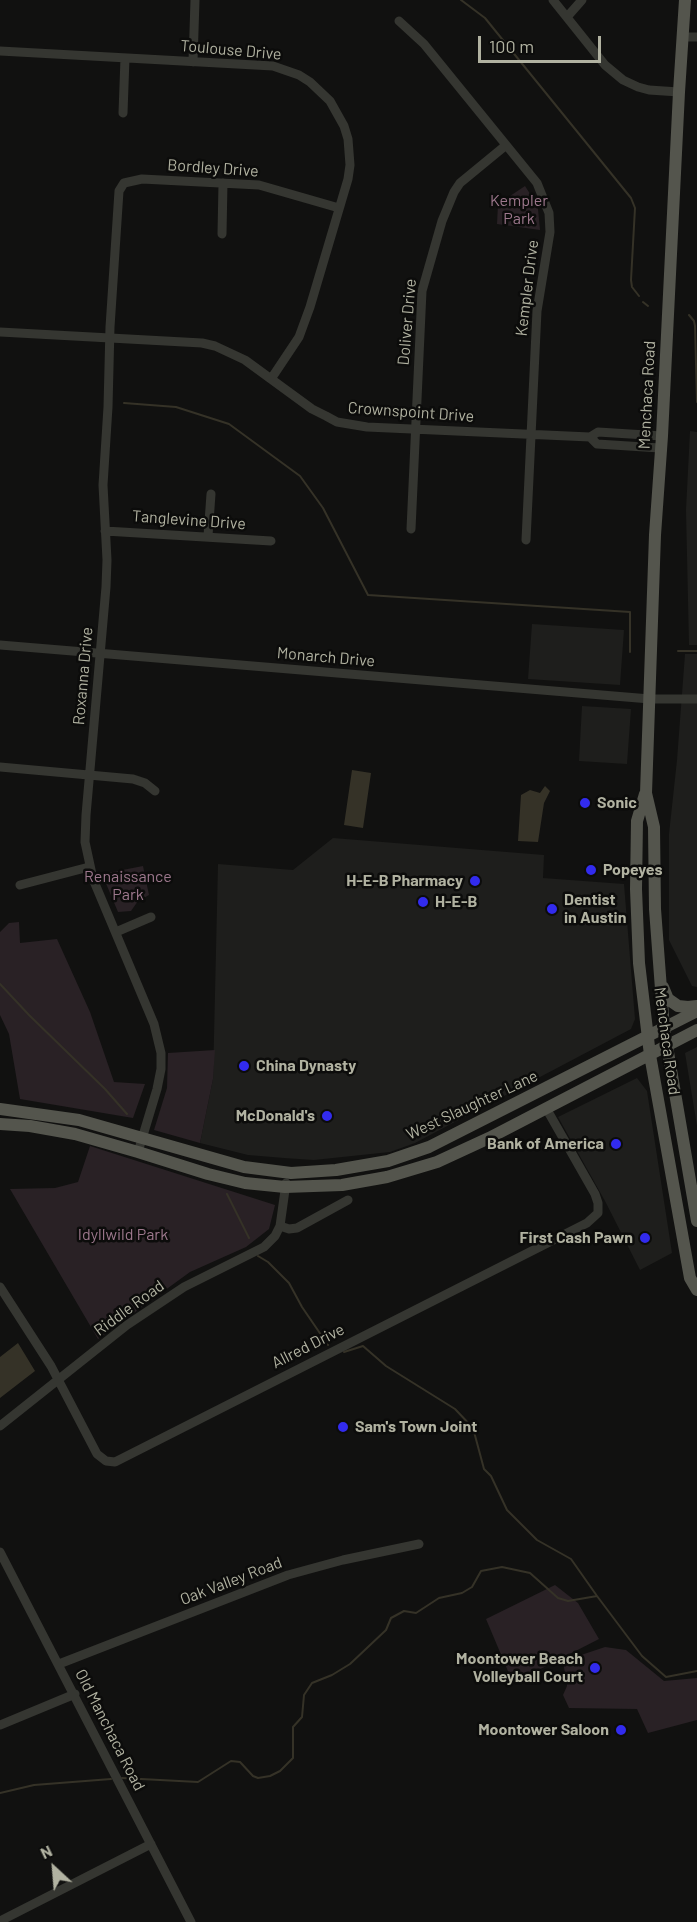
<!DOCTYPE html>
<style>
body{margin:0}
#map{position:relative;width:697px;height:1922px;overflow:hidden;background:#111110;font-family:Barlow,sans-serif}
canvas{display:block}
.north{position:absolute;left:24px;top:1838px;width:60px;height:60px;-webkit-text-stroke:4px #0c0c0b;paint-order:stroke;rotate:334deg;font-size:16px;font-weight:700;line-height:24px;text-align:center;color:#b1b2a1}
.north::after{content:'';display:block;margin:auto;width:21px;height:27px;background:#b1b2a1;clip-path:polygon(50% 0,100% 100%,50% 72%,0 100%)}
.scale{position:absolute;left:478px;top:36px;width:123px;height:27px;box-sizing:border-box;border:3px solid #b1b2a1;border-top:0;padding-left:8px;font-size:18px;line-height:21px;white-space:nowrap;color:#b1b2a1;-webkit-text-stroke:4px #0c0c0b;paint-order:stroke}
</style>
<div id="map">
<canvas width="697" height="1922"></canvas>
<div class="north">N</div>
<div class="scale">100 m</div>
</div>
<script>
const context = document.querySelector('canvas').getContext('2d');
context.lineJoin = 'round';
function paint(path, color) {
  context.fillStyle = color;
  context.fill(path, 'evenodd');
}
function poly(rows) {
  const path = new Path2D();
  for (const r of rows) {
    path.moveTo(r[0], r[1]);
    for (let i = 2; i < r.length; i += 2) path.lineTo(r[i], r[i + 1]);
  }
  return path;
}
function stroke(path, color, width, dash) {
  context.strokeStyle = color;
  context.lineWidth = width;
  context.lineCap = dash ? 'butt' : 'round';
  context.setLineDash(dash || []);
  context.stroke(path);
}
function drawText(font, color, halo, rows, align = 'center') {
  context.font = font + ' Barlow,sans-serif';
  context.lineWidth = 5;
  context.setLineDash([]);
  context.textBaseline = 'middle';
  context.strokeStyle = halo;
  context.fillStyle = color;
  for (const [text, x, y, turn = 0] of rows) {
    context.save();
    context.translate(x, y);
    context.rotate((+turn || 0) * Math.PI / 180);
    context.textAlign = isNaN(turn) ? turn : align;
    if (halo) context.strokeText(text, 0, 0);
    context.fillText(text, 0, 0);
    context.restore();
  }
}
const built = poly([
 [690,431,697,432,697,645,689,645,686,510],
 [532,624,624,630,620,685,528,679],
 [685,654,697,654,697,987,692,986,669,940,669,834,677,760],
 [582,706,631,709,627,764,579,761],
 [333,838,544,855,543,878,624,884,635,1019,631,1029,415,1143,390,1152,314,1160,284,1158,248,1155,200,1143,213,1079,218,864,293,870],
 [697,1047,697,1126,685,1053],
 [637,1078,647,1091,672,1253,640,1270,605,1201,558,1117]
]);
const green = poly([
 [525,186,534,200,538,209,540,230,497,224,498,204],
 [143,866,149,895,138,901,131,911,118,912,102,874],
 [19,922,20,943,57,939,90,1012,114,1082,145,1084,133,1118,20,1099,9,1034,0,1015,0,932,9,923],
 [215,1050,213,1079,200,1143,154,1130,167,1088,168,1053],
 [90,1146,275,1205,269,1229,246,1247,190,1272,98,1339,10,1189,55,1188,78,1182],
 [555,1585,578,1603,599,1639,513,1683,486,1619],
 [605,1647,626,1650,664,1681,697,1678,697,1720,648,1733,637,1709,569,1708,563,1695,567,1686,563,1661]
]);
const water = poly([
 [352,770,371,773,363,828,344,825],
 [545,786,550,791,544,803,538,842,518,841,521,795,530,790,540,793],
 [18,1343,35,1371,0,1398,0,1357]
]);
const stream = poly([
 [461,0,485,18,631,198,635,208,631,280,632,287,639,296],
 [643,302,648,306],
 [689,315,694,321,695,326,697,402],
 [124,403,176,407,229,424,300,476,323,508,368,595,630,612,630,652],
 [678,651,697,651],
 [0,984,29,1015,105,1089,127,1114],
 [227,1194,249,1238],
 [258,1256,268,1262,289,1283,302,1307,328,1345],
 [344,1352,363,1346,386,1366,455,1409,473,1428,484,1469,491,1476,507,1510,537,1540,571,1559,597,1596],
 [122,1778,198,1782,231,1761,240,1762,253,1776,258,1778,270,1776,280,1771,293,1758,293,1727,302,1717,304,1695,312,1683,332,1675,350,1664,386,1630,391,1618,404,1611,416,1613,439,1598,462,1593,472,1587,481,1571,502,1567,530,1573,558,1598,568,1601,597,1596,642,1656,666,1677,697,1671],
 [0,1793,34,1785,111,1779]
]);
const minor = poly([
 [553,0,605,65,623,80,638,87,649,90,679,92],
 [567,17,582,0],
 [399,21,424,44,537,183,549,213,550,232,537,311,526,540],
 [684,37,697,37],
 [0,51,273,66,299,75,310,82,330,101,344,126,348,139,350,165,348,179,310,307,299,337,271,379],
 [193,62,195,0],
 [123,113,125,58],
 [222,234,223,183],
 [0,332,202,343,215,346,245,360,312,409,326,416,337,422,367,427,590,437,598,432,662,436],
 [590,437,597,444,660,448],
 [411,529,422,291,442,221,454,192,460,183,505,146],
 [105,531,271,541],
 [208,536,211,494],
 [0,645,650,699,697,699],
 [0,767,133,779,145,783,155,791],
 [20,885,89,867],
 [116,932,151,917],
 [138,1152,157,1089,161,1069,161,1053,154,1024,93,879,85,842,86,815,106,587,107,560,103,485,108,407,110,327,119,191,124,183,142,179,259,185,339,208],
 [280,1226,289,1229,297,1228,348,1200],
 [0,1287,51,1366,97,1454,106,1461,115,1462,587,1223,598,1213,598,1203,595,1194,546,1108],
 [0,1426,127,1325,184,1287,264,1247,275,1236,280,1226,286,1183],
 [0,1552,191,1922],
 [59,1664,288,1575,343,1560,419,1544],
 [0,1725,75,1694],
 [0,1921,151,1844]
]);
const major = poly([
 [685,0,679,92,662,436,655,535,646,793,654,827,655,909,664,1029,697,1221],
 [645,794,637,821,636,889,639,963,650,1055,690,1278,697,1290],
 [663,987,668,999,678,1006,688,1007,697,1006],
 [0,1109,79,1120,244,1167,291,1173,336,1170,388,1161,429,1147,697,1011],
 [0,1124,30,1126,75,1134,138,1152,208,1174,245,1183,285,1187,342,1185,387,1177,437,1162,489,1138,697,1030]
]);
const markers = [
 [585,803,6,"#322bee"],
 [591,870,6,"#322bee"],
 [475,881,6,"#322bee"],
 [423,902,6,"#322bee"],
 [552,909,6,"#322bee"],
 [244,1066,6,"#322bee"],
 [327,1116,6,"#322bee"],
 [616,1144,6,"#322bee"],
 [645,1238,6,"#322bee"],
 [343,1427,6,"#322bee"],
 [595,1668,6,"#322bee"],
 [621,1730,6,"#322bee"]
];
const streetNames = [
 ["Toulouse Drive",231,50,5],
 ["Bordley Drive",213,168,4],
 ["Kempler Drive",527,288,-83],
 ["Doliver Drive",407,322,-85],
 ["Menchaca Road",647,395,-87],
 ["Crownspoint Drive",411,412,4],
 ["Tanglevine Drive",189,520,4],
 ["Monarch Drive",326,657,5],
 ["Roxanna Drive",83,676,-85],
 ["Menchaca Road",667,1041,82],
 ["West Slaughter Lane",472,1105,-25],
 ["Riddle Road",129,1308,-36],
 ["Allred Drive",308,1346,-27],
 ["Oak Valley Road",231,1581,-21],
 ["Old Manchaca Road",110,1730,63]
];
const parkNames = [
 ["Kempler",519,201],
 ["Park",519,219],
 ["Renaissance",128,877],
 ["Park",128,895],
 ["Idyllwild Park",123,1235]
];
const poiNames = [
 ["Sonic",597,803],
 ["Popeyes",603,870],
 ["H-E-B Pharmacy",463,881,"right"],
 ["Dentist",564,900],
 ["in Austin",564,918],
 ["H-E-B",435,902],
 ["China Dynasty",256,1066],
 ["McDonald's",315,1116,"right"],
 ["Bank of America",604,1144,"right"],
 ["First Cash Pawn",633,1238,"right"],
 ["Sam's Town Joint",355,1427],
 ["Moontower Beach",583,1659,"right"],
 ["Volleyball Court",583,1677,"right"],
 ["Moontower Saloon",609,1730,"right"]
];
paint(built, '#1e1e1c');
paint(green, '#292125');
paint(water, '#353227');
stroke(stream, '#353227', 2);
stroke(minor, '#353631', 9);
stroke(major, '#54554d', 12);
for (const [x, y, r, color] of markers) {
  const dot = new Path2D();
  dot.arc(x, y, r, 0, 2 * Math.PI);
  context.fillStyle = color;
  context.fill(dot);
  stroke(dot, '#0c0c0b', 2);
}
drawText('16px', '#b1b2a1', '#0c0c0b', streetNames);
drawText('16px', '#9d788d', '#0c0c0b', parkNames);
drawText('bold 16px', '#b1b2a1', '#0c0c0b', poiNames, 'left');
</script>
